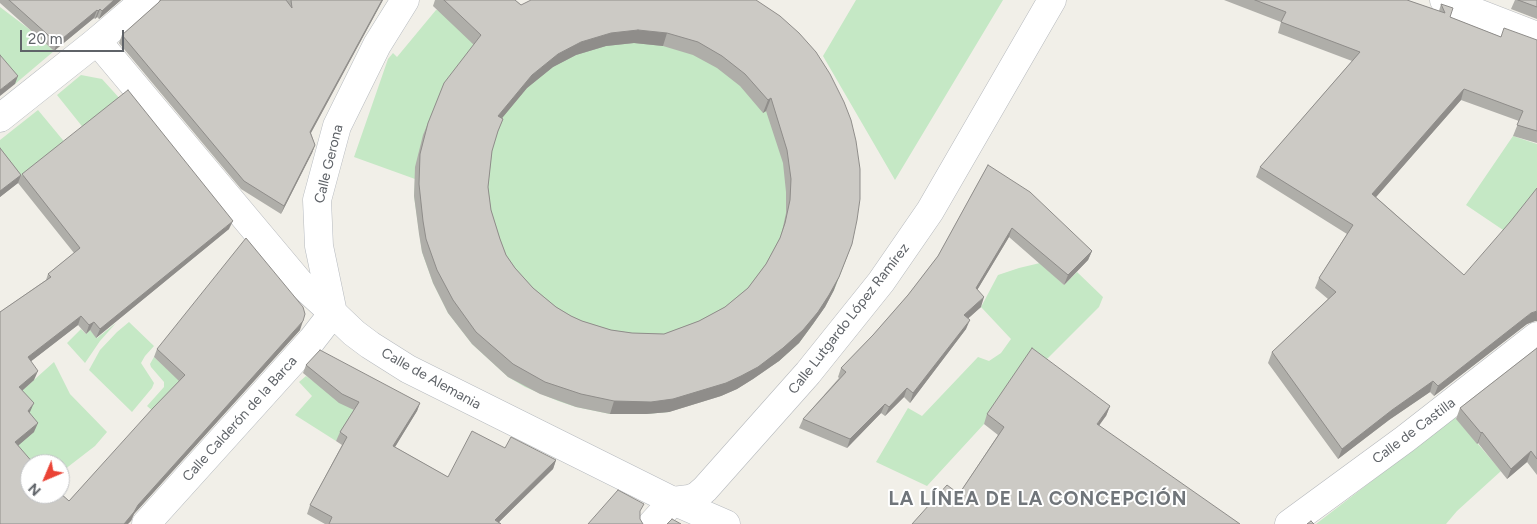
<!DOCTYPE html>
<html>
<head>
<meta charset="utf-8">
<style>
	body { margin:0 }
	#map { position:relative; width:1537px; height:524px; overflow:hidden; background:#f1efe8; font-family:Figtree,sans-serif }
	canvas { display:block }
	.north { position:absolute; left:20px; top:454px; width:50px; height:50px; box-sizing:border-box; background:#fff; border:1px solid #bfc1c3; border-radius:50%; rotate:225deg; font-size:14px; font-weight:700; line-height:20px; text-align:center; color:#5f6368 }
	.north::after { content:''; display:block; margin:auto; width:18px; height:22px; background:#ea4335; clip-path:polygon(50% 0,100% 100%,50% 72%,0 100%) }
	.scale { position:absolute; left:20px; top:30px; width:104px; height:22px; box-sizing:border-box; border:2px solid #5f6368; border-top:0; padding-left:6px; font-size:15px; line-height:18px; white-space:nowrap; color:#5f6368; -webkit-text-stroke:4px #fff; paint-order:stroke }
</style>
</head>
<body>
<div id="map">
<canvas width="1537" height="524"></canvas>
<div class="north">N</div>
<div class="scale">20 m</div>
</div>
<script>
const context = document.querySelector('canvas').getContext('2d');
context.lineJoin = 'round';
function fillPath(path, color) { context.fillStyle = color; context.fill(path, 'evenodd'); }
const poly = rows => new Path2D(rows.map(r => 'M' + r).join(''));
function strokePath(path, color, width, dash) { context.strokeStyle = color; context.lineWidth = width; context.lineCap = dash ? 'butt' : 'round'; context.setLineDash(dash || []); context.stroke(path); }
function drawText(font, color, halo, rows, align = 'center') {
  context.font = font + ' Figtree,sans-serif'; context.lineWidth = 4; context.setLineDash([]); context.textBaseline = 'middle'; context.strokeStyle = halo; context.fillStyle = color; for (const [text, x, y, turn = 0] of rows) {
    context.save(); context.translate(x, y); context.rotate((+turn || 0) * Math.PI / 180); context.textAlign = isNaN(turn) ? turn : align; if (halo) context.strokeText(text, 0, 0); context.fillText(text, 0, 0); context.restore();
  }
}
fillPath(poly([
	[729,0,852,232,847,257,834,290,813,324,799,343,779,361,669,412,646,414,610,414,576,407,558,401,525,387,508,377,472,344,448,313,433,283,422,252,414,196,415,179,354,157,388,59,393,53,397,57,436,10,517,18],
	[856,0,1003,0,895,180,823,56],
	[0,7,33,32,54,51,15,84,0,67],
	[81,75,102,79,122,101,85,130,57,95],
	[38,110,67,145,18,183,0,160,0,140],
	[1513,136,1537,144,1537,195,1506,232,1466,205],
	[1040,263,1064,285,1077,272,1103,297,1099,307,1041,365,1028,358,984,424,927,486,876,462,908,408,922,416,978,357,989,361,1001,353,1011,339,981,307,998,275,1019,268],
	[129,322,154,346,145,356,141,363,154,383,152,388,132,412,89,370,100,350,117,332],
	[116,323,100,341,85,363,67,343,81,329,86,334,90,330,97,338],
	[154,357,182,383,154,412,147,406,164,387,164,382,151,367,150,364],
	[54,362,70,394,107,432,95,446,60,473,60,464,30,464,12,451,16,396],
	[306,376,355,411,336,441,295,415,312,396,299,382],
	[1455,417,1501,471,1457,511,1446,524,1316,524]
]), '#c5e8c5');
const street = poly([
	[1444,0,1537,36],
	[97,41,299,282,333,313],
	[652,524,673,501,689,499,697,496,705,489,808,373,881,282,930,211,1052,0],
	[1289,524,1405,439,1537,336]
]);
const secondary = poly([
	[0,118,97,41,145,0],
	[333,313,354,333,370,345,408,369,673,501,726,524],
	[333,313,319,246,317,200,337,126,377,45,405,0],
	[146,524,312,340,333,313]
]);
strokePath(street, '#b5b8bc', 29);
strokePath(secondary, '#b6babf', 29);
strokePath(street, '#fff', 28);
strokePath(secondary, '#fff', 28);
fillPath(poly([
	[0,0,121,0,99,19,97,17,95,19,94,18,54,51,0,3],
	[160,0,286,0,287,2,287,0,383,0,311,133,315,145,312,153,281,214,241,189,119,43,122,35,158,3],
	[435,0,515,0,521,5,756,0,834,290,825,307,813,324,799,343,779,361,753,379,737,389,721,396,669,412,646,414,610,414,576,407,540,394,508,377,472,344,448,313,433,283,422,252,419,234,414,196,415,167,423,135,428,123,474,45,433,6],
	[634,43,663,46,693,55,717,68,740,86,763,113,766,111,783,163,786,192,786,213,781,236,766,264,748,288,725,307,699,321,664,334,632,333,611,330,582,321,571,316,556,307,533,288,515,268,506,255,500,239,491,210,488,187,492,151,495,139,503,119,502,118,527,88,553,67,576,55,606,46],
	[1224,0,1407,0,1439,11,1441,4,1450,17,1501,37,1537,40,1537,143,1513,136,1519,121,1461,100,1376,197,1464,275,1535,321,1527,324,1434,396,1430,392,1389,420,1338,459,1268,363,1272,352,1328,299,1315,288,1319,278,1347,234,1256,177,1260,167,1352,61,1278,33,1281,22],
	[1515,0,1537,0,1537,19,1511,9],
	[0,148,21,175,229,229,96,338,90,330,86,334,78,325,31,361,34,380,22,391,30,412,30,413,34,432,18,445,30,464,69,501,179,381,154,357,157,349,300,330,134,514,131,521,0,524,0,312,46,280,48,274,74,253,18,183,0,197],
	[988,165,1092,251,1088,260,1064,285,1009,237,977,290,981,307,968,318,966,329,910,403,904,397,885,416,881,413,847,448,799,428,803,419,839,378,838,377,841,368,873,335,908,295,938,256],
	[1537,348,1537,475,1527,462,1507,479,1478,443,1477,444,1456,419,1460,408],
	[306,365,420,403,417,411,395,447,448,477,505,448,556,460,553,469,499,522,501,524,325,524,307,514,310,505,342,445,336,441,340,432,354,410,339,403,303,373],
	[1110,406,1106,416,959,494,998,435,984,424,987,414]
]), '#afaea9');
fillPath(poly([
	[114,0,121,0,99,19,102,11],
	[382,0,383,0,307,140,310,132],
	[100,9,97,17,95,19,98,11],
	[97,10,94,18,54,51,57,43],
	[638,30,667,33,663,46,634,43,606,46,576,55,553,67,527,88,493,129,498,116,532,75,558,54,581,42,611,33],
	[18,76,15,84,0,96,0,90],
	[1464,89,1461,100,1369,205,1372,194],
	[771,98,766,111,763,113,768,100],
	[315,145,312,153,281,214,284,206],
	[21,175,18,183,0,197,0,191],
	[233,221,229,229,96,338,100,329],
	[1012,228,1009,237,973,297,976,288],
	[852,244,834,290,825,307,813,324,799,343,779,361,753,379,737,389,721,396,669,412,646,414,610,414,614,401],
	[1092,251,1088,260,1064,285,1068,275],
	[984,297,981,307,961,325,964,315],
	[1537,311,1537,321,1535,321,1527,324,1434,396,1438,386,1531,313],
	[81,316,78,325,25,366,28,357],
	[970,320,966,329,910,403,913,393],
	[303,321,300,330,134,514,131,521,128,524,124,524,138,505],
	[94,322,90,330,86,334,89,325],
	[38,371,34,380,16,396,19,387],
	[1433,381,1430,392,1389,420,1338,459,1342,449,1392,410],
	[907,388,904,397,885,416,889,407],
	[34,403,30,412,25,420,28,411],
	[420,403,417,411,390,455,393,446],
	[885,404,881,413,847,448,850,439],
	[1110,406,1106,416,1093,434,1097,424],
	[38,423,34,432,12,451,15,442],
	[1482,432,1478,443,1477,444,1481,433],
	[1531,451,1527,462,1507,479,1511,469],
	[556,460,553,469,497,524,495,520]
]), '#8f8d8a');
const building = poly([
	[9,0,114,0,102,11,100,9,98,11,97,10,57,43,9,0],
	[161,0,286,0,292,8,291,0,382,0,310,132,315,145,284,206,244,181,122,35,158,3,161,0],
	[444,0,515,0,521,5,531,0,756,0,780,16,799,33,816,52,830,74,844,102,851,120,856,141,860,169,860,199,857,220,852,244,839,277,829,295,818,312,803,330,783,348,758,367,741,376,726,383,673,399,651,402,614,401,581,394,545,382,513,364,476,332,453,300,437,270,426,239,423,221,419,184,420,154,428,123,444,83,481,35,444,0],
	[638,30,667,33,698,42,722,56,745,74,768,100,771,98,787,150,791,179,790,200,785,223,780,238,766,264,748,288,725,307,699,321,664,334,632,333,611,330,582,321,571,316,556,307,533,288,515,268,506,255,500,239,491,210,488,187,492,151,498,131,503,119,498,116,532,75,558,54,581,42,611,33,638,30],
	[1255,0,1407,0,1445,13,1441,4,1453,8,1450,17,1501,37,1504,28,1537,40,1537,131,1517,125,1523,111,1464,89,1372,194,1464,275,1510,222,1537,188,1537,311,1531,313,1438,386,1433,381,1392,410,1342,449,1272,352,1336,292,1319,278,1353,225,1260,167,1360,52,1281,22,1286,12,1255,0],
	[1518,0,1537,0,1537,7,1518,0],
	[0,55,18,76,0,90,0,55],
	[128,90,233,221,100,329,94,322,89,325,81,316,28,357,38,371,19,387,34,403,28,411,38,423,15,442,34,464,30,464,30,494,60,494,60,493,69,501,153,408,185,375,157,349,246,238,303,307,305,314,303,321,138,505,134,512,124,524,0,524,0,312,51,277,48,274,80,248,22,174,128,90],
	[0,148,21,175,0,191,0,148],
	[988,165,1030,192,1092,251,1068,275,1012,228,976,288,984,297,964,315,970,320,913,393,907,388,889,407,885,404,850,439,803,419,846,372,841,368,873,335,908,295,938,256,988,165],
	[1032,348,1110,406,1097,424,1240,524,912,524,947,485,959,494,1004,427,987,414,1032,348],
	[1537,348,1537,459,1531,451,1511,469,1482,432,1481,433,1460,408,1537,348],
	[320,350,420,403,393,446,448,477,472,431,505,448,511,437,556,460,495,520,501,524,329,524,332,517,310,505,347,437,340,432,359,402,342,394,306,365,320,350],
	[618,490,644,504,640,511,640,519,643,524,588,524,618,490],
	[672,519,681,524,667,524,672,519],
	[1311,521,1314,524,1307,524,1311,521]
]);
fillPath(building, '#cccac5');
strokePath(building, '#8f8d8a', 1);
drawText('14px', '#5f6368', '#fff', [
	["Calle Gerona",329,164,-76],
	["Calle Lutgardo López Ramírez",849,319,-52],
	["Calle de Alemania",431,379,29],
	["Calle Calderón de la Barca",240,419,-48],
	["Calle de Castilla",1414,431,-37]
]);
context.letterSpacing = '1px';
drawText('bold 19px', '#70757a', '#fff', [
	["LA LÍNEA DE LA CONCEPCIÓN",1038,499]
]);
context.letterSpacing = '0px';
</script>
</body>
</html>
